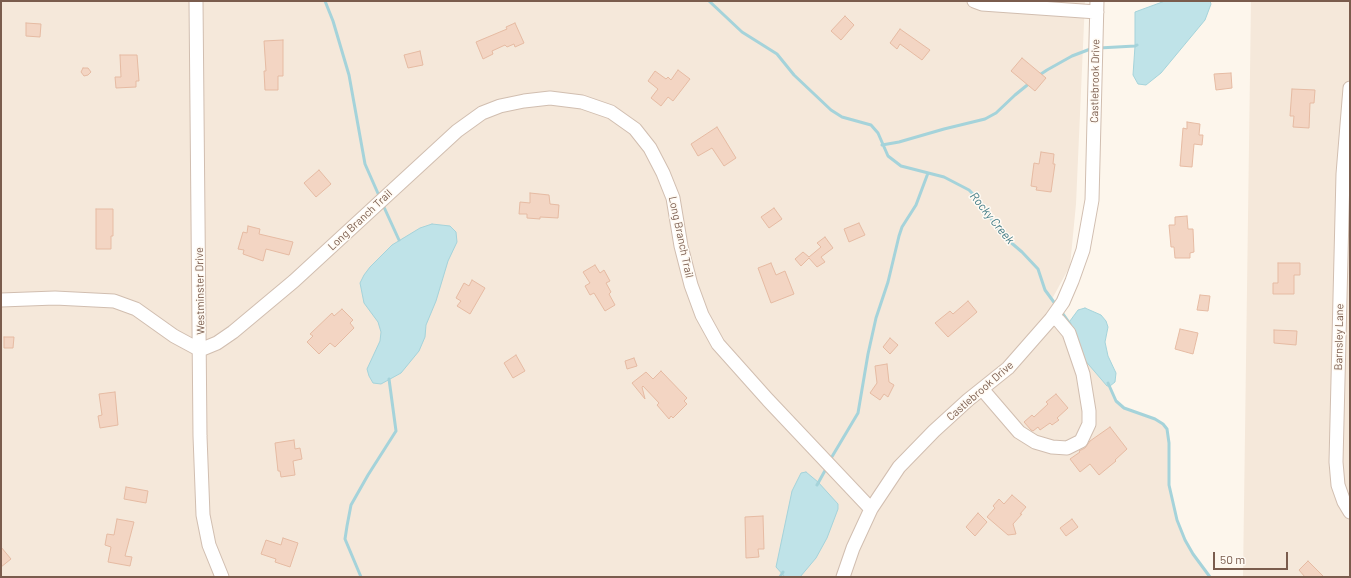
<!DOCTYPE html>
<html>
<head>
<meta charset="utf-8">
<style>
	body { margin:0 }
	#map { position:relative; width:1351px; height:578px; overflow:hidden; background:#fdf6ec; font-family:Barlow,sans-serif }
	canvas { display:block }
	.frame { position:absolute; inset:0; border:2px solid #7a5c4d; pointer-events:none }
	.scale { position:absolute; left:1213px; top:552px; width:75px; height:18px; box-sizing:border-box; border:2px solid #7a5c4d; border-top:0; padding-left:5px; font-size:12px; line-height:14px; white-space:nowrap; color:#7a5c4d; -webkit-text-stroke:3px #fffaf3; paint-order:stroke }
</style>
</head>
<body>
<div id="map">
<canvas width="1351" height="578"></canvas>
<div class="frame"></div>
<div class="scale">50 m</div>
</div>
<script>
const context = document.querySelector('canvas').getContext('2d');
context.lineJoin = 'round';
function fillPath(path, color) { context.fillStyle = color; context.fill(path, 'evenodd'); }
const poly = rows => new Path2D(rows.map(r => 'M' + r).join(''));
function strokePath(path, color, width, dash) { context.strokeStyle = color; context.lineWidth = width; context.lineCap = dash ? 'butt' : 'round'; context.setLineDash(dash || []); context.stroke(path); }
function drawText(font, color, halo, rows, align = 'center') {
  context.font = font + ' Barlow,sans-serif'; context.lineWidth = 3; context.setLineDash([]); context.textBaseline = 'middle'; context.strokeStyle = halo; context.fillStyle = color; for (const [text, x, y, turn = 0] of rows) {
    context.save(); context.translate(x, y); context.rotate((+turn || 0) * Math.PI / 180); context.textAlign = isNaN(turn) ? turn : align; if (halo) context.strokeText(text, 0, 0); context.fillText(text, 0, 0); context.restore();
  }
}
fillPath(poly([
	[1,1,1085,1,1076,204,1070,266,1052,299,1070,321,1108,383,1116,401,1124,408,1155,419,1163,424,1167,429,1169,443,1169,485,1177,520,1185,540,1193,554,1210,577,1,577],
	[1251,1,1350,1,1350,577,1243,577]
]), '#f5e8da');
const water = poly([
	[1165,1,1210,1,1211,4,1205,20,1161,73,1146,85,1138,84,1133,75,1135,46,1135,12,1165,1],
	[432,224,450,226,456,232,457,242,448,261,436,301,426,325,425,337,419,351,401,373,381,384,373,383,369,376,367,369,380,341,381,332,378,322,364,303,360,283,364,275,370,267,392,245,420,228,432,224],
	[1085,308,1101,315,1106,321,1108,327,1105,342,1108,356,1116,373,1115,382,1110,386,1107,386,1083,358,1067,325,1078,310,1085,308],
	[806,472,818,482,838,504,838,509,827,538,816,558,800,577,785,577,776,567,792,491,801,473,806,472]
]);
fillPath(water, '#bfe3e8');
strokePath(water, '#a5d3da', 1);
strokePath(poly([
	[325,1,333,21,349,75,365,164,380,198],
	[709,1,742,32,777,54,794,75,831,110,842,117,871,125,878,133,888,156,901,166,944,177,969,190,979,200,1001,234,1022,252,1038,269,1045,290,1056,305],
	[1099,48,1135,46,1137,45],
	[1038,76,1047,70,1072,56,1093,48],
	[882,145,899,142,944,129,985,119,996,113,1015,95,1031,82],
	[383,205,399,240],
	[1061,311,1070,324],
	[1108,383,1116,401,1124,408,1155,419,1163,424,1167,429,1169,443,1169,485,1177,520,1185,540,1193,554,1210,577],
	[830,460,858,413,868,354,876,318,888,282,899,236,902,227,916,205,928,173],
	[817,485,827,467],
	[361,577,345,539,347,526,351,505,368,475,396,431,389,379],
	[780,577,783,572]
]), '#a5d3da', 3);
const building = poly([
	[845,16,854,25,841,40,831,31,845,16],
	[26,23,41,24,40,37,26,36,26,23],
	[515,23,524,43,515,47,514,44,507,47,505,45,492,51,493,54,483,59,476,42,507,29,506,27,515,23],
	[900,29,930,50,922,60,900,44,897,49,890,43,900,29],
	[283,40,283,76,278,76,278,90,265,90,264,71,266,71,264,41,283,40],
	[420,51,423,65,408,68,404,55,420,51],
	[120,55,137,55,139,81,136,81,136,87,116,88,115,77,121,77,120,55],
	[1022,58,1046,78,1035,91,1011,71,1022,58],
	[83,68,88,68,91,72,88,75,84,76,81,72,83,68],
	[678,70,690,79,673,101,668,97,661,106,651,98,658,89,648,81,655,71,666,79,668,77,671,80,678,70],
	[1231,73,1232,88,1216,90,1214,74,1231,73],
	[1292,89,1315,90,1314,103,1310,103,1309,128,1293,127,1294,116,1290,116,1292,89],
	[1187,122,1200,124,1199,135,1203,135,1202,145,1194,144,1192,167,1180,166,1183,128,1187,129,1187,122],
	[717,127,736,158,724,166,712,148,698,156,691,144,717,127],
	[1041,152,1054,154,1053,164,1055,164,1051,192,1036,190,1037,187,1031,186,1034,163,1039,164,1041,152],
	[319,170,331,184,316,197,304,183,319,170],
	[530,193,549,195,550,204,559,205,558,218,540,217,540,219,527,218,527,214,519,214,520,202,530,203,530,193],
	[774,208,782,219,769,228,761,217,774,208],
	[96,209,113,209,113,236,111,236,111,249,96,249,96,209],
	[1187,216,1188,229,1193,229,1194,252,1190,253,1190,258,1175,258,1174,247,1171,247,1169,225,1175,225,1175,217,1187,216],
	[859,223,865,235,849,242,844,229,859,223],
	[248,226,260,229,259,234,293,242,289,255,266,249,263,261,243,254,244,250,238,249,243,232,247,233,248,226],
	[825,237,833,248,821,257,825,262,817,267,809,258,801,266,795,259,803,252,809,257,821,247,817,243,825,237],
	[771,263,776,275,785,271,794,294,771,303,758,268,771,263],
	[1278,263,1300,263,1300,275,1294,275,1294,294,1273,294,1273,283,1278,283,1278,263],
	[595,265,600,273,604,270,610,281,606,283,611,292,609,294,615,305,605,311,594,293,590,295,585,286,590,283,583,272,595,265],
	[472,280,485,288,470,314,457,306,461,301,456,298,464,283,469,286,472,280],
	[1200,295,1210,296,1208,311,1197,310,1200,295],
	[968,301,977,312,948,337,935,323,950,311,953,314,968,301],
	[342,309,353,320,350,323,354,328,335,347,330,343,319,354,307,342,313,336,310,334,332,313,334,316,342,309],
	[1180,329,1198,333,1193,354,1175,349,1180,329],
	[1274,330,1297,331,1296,345,1274,343,1274,330],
	[4,337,14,337,13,348,4,348,4,337],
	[890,338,898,345,890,354,883,347,890,338],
	[516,355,525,371,513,378,504,363,516,355],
	[634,358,637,366,627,369,625,361,634,358],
	[887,364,889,382,894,385,888,397,884,394,880,400,870,393,877,383,875,366,887,364],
	[661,371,687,398,684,401,687,404,673,418,671,416,669,419,657,405,659,403,643,386,642,387,645,399,632,383,646,372,653,379,661,371],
	[115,392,118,425,100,428,98,416,102,415,99,394,115,392],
	[1056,394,1068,408,1057,418,1059,420,1052,425,1050,423,1040,430,1038,427,1033,431,1031,430,1024,422,1032,415,1034,417,1048,404,1046,402,1056,394],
	[1110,427,1127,449,1115,460,1116,461,1099,475,1090,464,1080,472,1070,459,1080,452,1079,451,1085,448,1090,441,1110,427],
	[294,440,295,449,300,448,302,459,293,461,295,475,281,477,280,471,278,471,275,443,294,440],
	[126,487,148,491,146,503,124,499,126,487],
	[1012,495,1026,507,1020,514,1022,514,1013,524,1016,534,1008,535,987,517,995,508,993,506,999,499,1004,504,1012,495],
	[978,513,987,522,975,536,966,527,978,513],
	[763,516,764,549,758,549,759,557,746,558,745,517,763,516],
	[117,519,134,522,125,556,132,557,130,566,108,562,111,547,105,545,107,534,114,535,117,519],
	[1072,519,1078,527,1066,536,1060,528,1072,519],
	[283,538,298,543,290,567,275,562,276,559,261,554,266,540,281,545,283,538],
	[1,547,11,559,1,567,1,547],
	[1308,561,1324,577,1305,577,1299,570,1308,561]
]);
fillPath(building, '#f3d5c3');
strokePath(building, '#e6bba3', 1);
const minor = poly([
	[196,1,200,436,203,515,209,545,222,577],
	[974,1,982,4,1097,12],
	[1350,88,1343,174,1336,462,1338,485,1344,502,1350,512],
	[1,300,55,298,114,301,136,309,174,336,200,350,217,343,233,332,294,281,457,131,482,113,500,106,524,101,550,98,582,102,611,112,635,129,650,148,663,173,673,198,681,246,691,285,702,315,718,344,768,400,871,509],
	[982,389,1019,432,1035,442,1052,447,1067,448,1081,441,1089,424,1089,411,1083,374,1069,333,1059,321,1053,317],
	[843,577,853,548,871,509,899,467,934,431,968,400,1008,368,1051,319,1063,302,1072,281,1083,250,1092,200,1097,1]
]);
strokePath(minor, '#d1beb0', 15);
strokePath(minor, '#fff', 13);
drawText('11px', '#7a5c4d', '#fffaf3', [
	["Castlebrook Drive",1095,81,-89],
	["Long Branch Trail",360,220,-43],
	["Long Branch Trail",681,237,78],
	["Westminster Drive",200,291,-91],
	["Barnsley Lane",1339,337,-89],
	["Castlebrook Drive",980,391,-41]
]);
drawText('italic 12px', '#437c86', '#fffaf3', [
	["Rocky Creek",992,218,51]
]);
</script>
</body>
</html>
